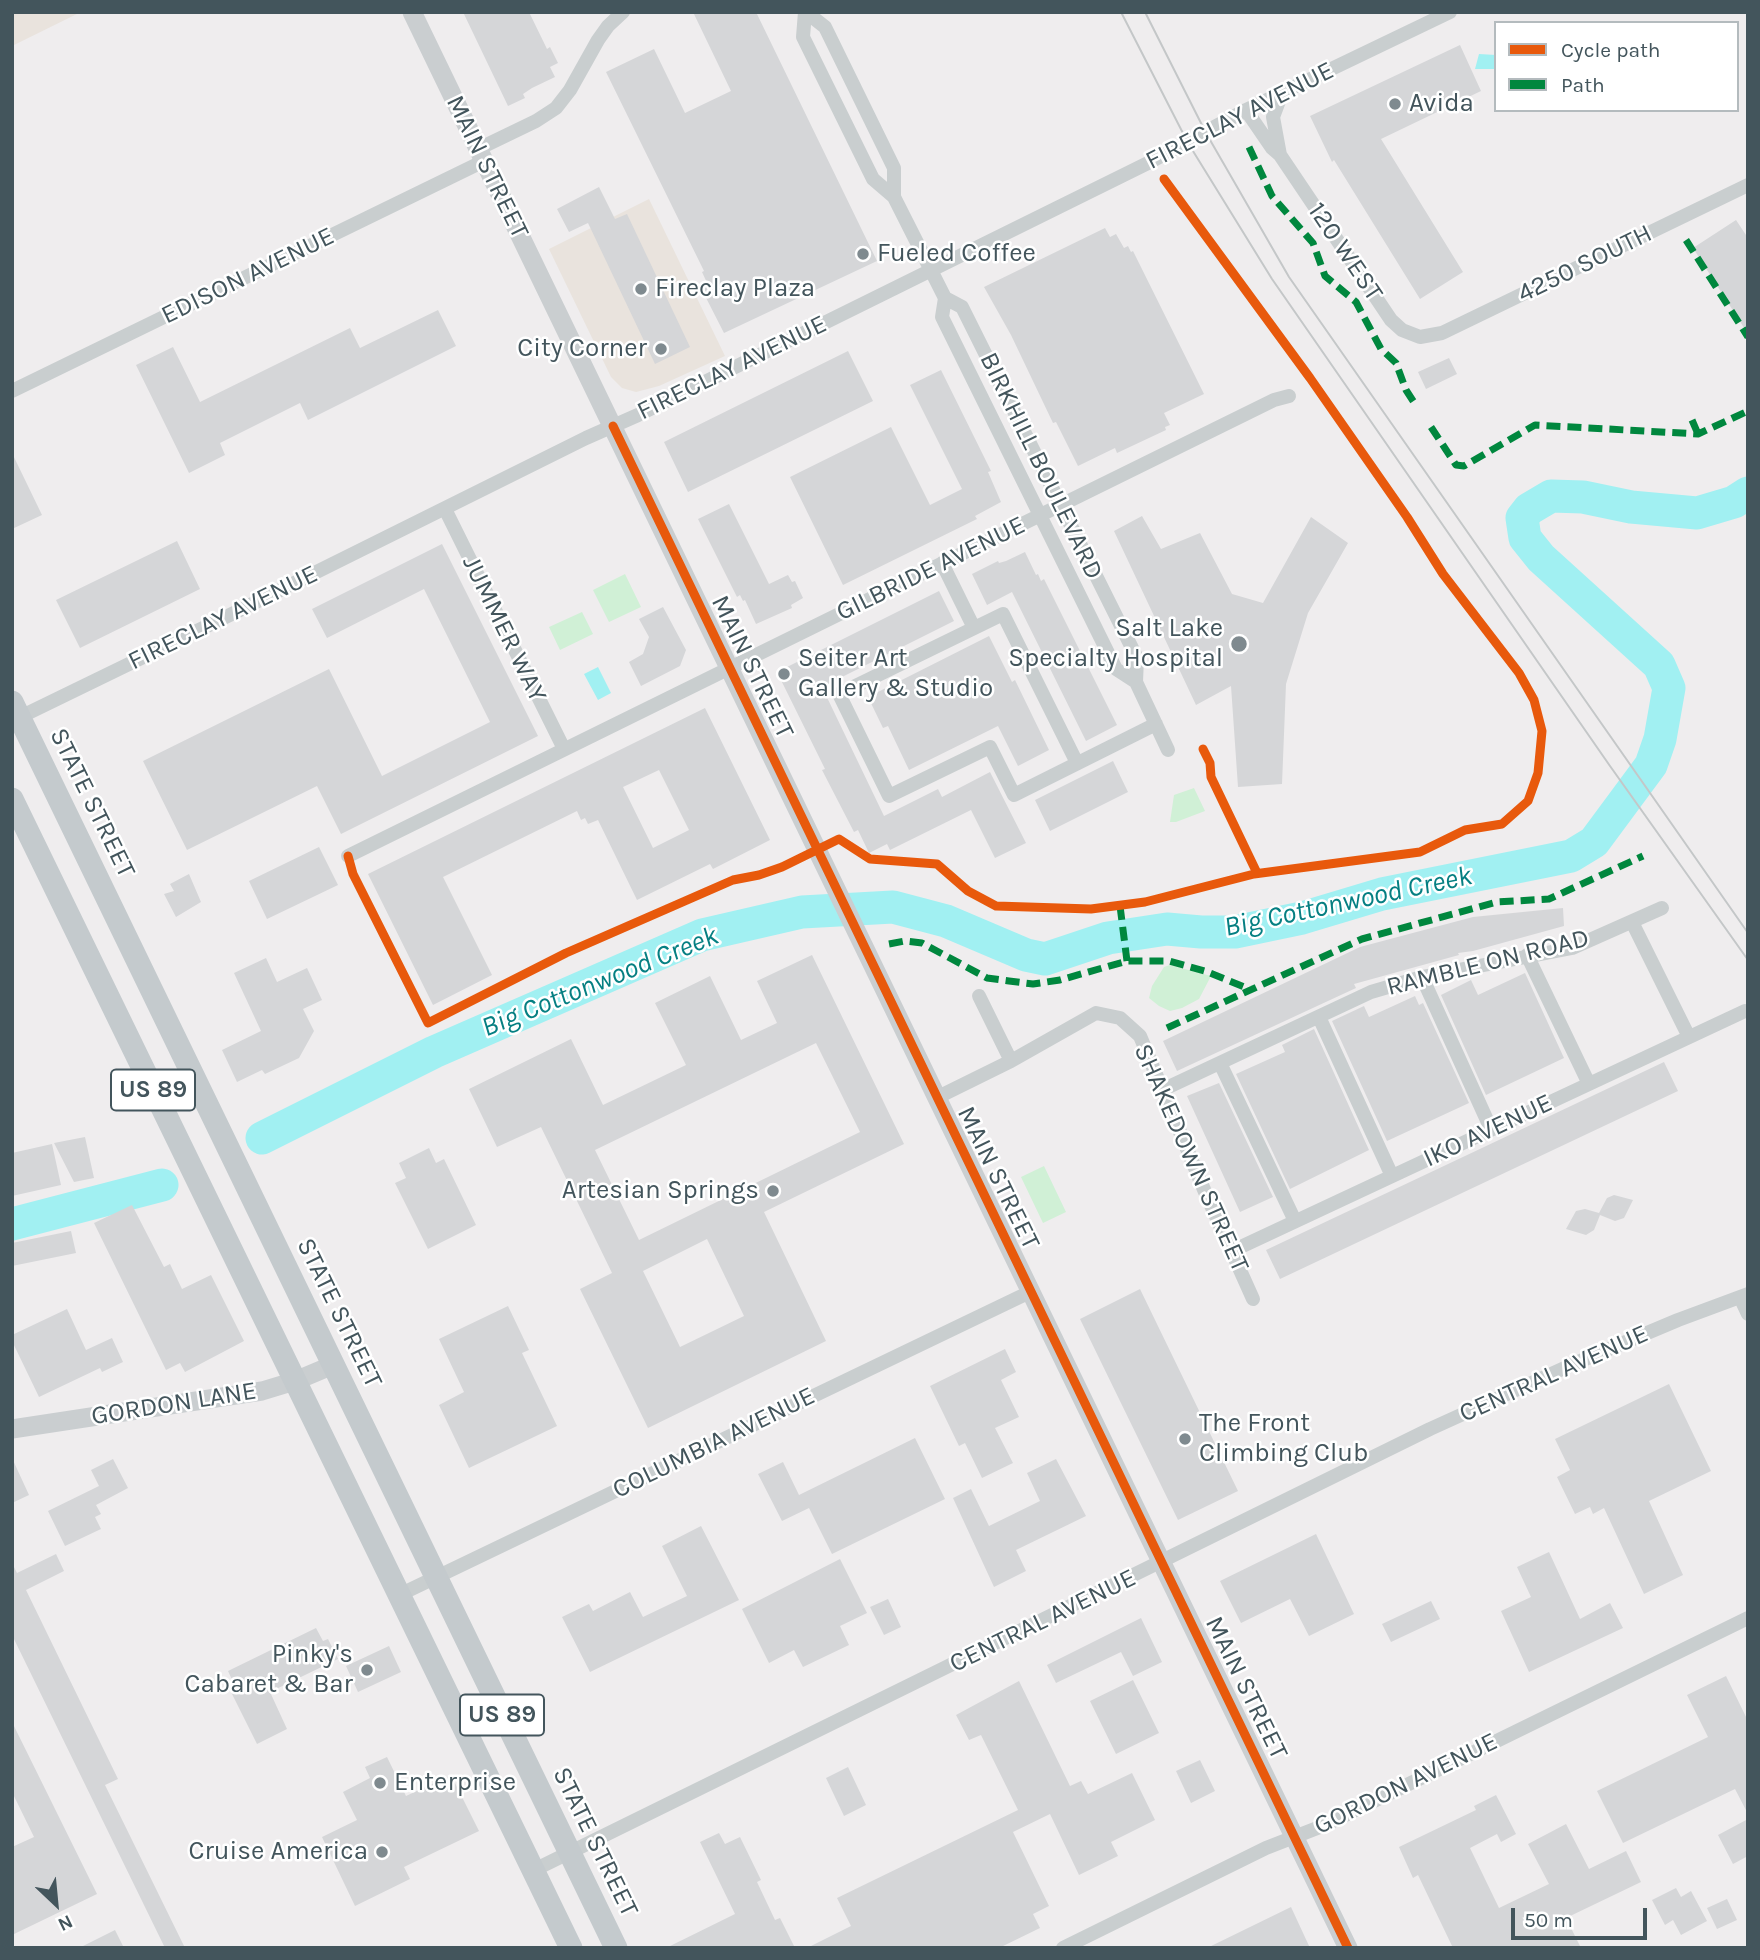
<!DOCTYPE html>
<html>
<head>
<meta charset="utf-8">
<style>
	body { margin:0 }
	#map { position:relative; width:1760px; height:1960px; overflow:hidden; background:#efedee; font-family:Karla,sans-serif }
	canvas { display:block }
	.frame { position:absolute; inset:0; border:14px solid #43555c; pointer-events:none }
	.legend { position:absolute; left:1494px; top:21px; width:245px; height:91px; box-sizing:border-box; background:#fff; border:2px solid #b4bbbe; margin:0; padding:9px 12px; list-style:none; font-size:21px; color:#43555c }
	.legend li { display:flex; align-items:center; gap:14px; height:35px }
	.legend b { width:35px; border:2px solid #b4bbbe }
	.north { position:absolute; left:21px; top:1869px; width:70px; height:70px; -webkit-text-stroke:5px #fff; paint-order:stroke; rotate:154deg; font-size:19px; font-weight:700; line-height:28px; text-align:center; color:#43555c }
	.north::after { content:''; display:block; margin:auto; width:24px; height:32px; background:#43555c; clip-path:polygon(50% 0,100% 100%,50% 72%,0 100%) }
	.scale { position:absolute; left:1511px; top:1908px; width:136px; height:32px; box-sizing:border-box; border:4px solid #43555c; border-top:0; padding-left:9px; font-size:21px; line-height:24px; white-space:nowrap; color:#43555c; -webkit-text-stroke:5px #fff; paint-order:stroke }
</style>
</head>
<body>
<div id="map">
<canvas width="1760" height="1960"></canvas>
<div class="frame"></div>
<ul class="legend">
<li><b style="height:9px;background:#e8590c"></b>Cycle path</li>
<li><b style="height:9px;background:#00873e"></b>Path</li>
</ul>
<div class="north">N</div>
<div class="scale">50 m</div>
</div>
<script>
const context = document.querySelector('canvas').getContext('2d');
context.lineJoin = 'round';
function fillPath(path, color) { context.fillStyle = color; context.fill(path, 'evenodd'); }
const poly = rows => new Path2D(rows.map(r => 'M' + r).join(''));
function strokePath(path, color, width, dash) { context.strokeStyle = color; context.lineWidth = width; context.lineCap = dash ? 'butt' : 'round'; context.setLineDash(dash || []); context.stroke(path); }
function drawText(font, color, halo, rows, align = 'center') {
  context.font = font + ' Karla,sans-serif'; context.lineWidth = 5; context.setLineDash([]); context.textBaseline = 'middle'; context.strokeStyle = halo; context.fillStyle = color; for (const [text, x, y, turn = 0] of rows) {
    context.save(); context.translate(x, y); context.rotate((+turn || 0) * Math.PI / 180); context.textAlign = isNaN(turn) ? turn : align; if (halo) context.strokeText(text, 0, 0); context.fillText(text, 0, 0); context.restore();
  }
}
fillPath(poly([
	[12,12,81,12,12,46],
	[649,199,725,356,659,386,636,392,622,388,611,377,549,249]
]), '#e9e3dd');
fillPath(poly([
	[625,574,641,607,609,622,593,590],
	[582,612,593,634,560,650,549,627],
	[1194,788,1205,811,1176,822,1170,822,1174,795],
	[1170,965,1211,976,1199,999,1182,1008,1170,1011,1159,1006,1149,998,1152,986,1164,967],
	[1044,1166,1066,1212,1043,1223,1021,1177]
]), '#d0f0d6');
fillPath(poly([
	[1479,54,1496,55,1496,69,1475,69],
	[598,667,611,693,598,700,584,674]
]), '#a1f0f2');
strokePath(poly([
	[262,1138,434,1052,702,935,802,912,893,907,946,921,1026,955,1045,959,1108,938,1167,929,1201,932,1235,932,1302,918,1382,894,1571,856,1594,842,1651,765,1660,739,1669,688,1659,665,1541,558,1525,538,1522,518,1529,509,1551,496,1583,497,1631,507,1697,513,1734,502,1748,493],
	[12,1224,162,1185]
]), '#a1f0f2', 33);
fillPath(poly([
	[463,12,529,12,547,49,550,47,558,63,550,67,555,77,532,88,523,94,525,98,508,106],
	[693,12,756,12,877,261,724,333,701,288,708,285,702,272,704,271,606,72,654,49,685,113,731,91],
	[1460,45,1481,91,1381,139,1463,272,1420,299,1334,160,1332,162,1310,116],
	[599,187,615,219,627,214,690,347,655,364,588,223,569,232,557,209],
	[1736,220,1748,238,1748,334,1693,248],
	[1105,228,1110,237,1116,234,1124,248,1128,246,1131,252,1133,251,1204,394,1164,413,1170,425,1165,427,1166,430,1117,453,1115,448,1078,466,1056,422,1053,423,1011,335,984,287],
	[438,310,456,346,308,420,300,403,220,443,225,455,189,473,136,365,173,347,200,402,350,328,360,348],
	[848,351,873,401,688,492,664,442],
	[1449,358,1457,374,1426,389,1418,372],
	[941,370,991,471,988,472,1001,502,975,516,977,519,843,585,790,477,891,427,930,505,962,489,910,385],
	[12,453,42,515,12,529],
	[729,504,769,584,788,575,792,582,795,581,803,598,791,605,792,608,756,624,745,600,743,601,740,595,737,597,698,519],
	[1142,516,1161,549,1200,533,1232,594,1263,603,1311,517,1348,543,1308,613,1286,684,1282,784,1238,787,1231,686,1196,705,1114,531],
	[177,541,200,589,80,648,56,600],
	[442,544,538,736,341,834,317,786,187,850,143,761,329,669,382,776,490,722,424,589,327,638,312,609],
	[1025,552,1036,575,1038,574,1041,581,1044,579,1117,725,1086,741,1012,592,987,605,972,574,998,561,999,563,1006,561],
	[939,591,954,621,822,687,884,816,938,789,942,797,990,772,1026,843,995,858,971,810,890,850,887,844,869,853,858,830,854,832,822,770,825,769,777,672],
	[663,607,686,650,680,666,641,686,629,662,643,654,649,637,639,619],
	[989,636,1012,682,1015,680,1049,750,1018,766,998,726,909,770,888,726,883,728,868,697],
	[705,708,770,840,713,869,710,864,637,900,598,820,588,824,585,818,581,820,577,811,443,877,492,975,433,1005,368,874],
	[659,770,689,830,653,848,623,787],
	[1113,761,1128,792,1050,831,1035,800],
	[319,847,338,885,267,919,249,881],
	[189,874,201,902,176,917,164,894,174,891,170,884],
	[1563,908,1564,926,1473,951,1458,953,1459,955,1354,984,1356,988,1177,1071,1163,1041,1360,947,1473,917],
	[812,955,904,1144,764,1212,826,1341,648,1428,580,1289,612,1273,541,1127,497,1147,469,1089,571,1039,603,1105,686,1065,655,1003,710,976,741,1040,777,1023,757,981],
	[816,1043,860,1132,639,1240,595,1150],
	[707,1239,744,1316,680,1347,643,1271],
	[266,958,277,982,307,968,322,1000,303,1009,314,1031,299,1058,265,1074,262,1070,237,1082,222,1050,261,1031,234,973],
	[1525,973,1564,1058,1486,1095,1441,995,1471,980,1478,995],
	[1415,996,1419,1005,1423,1003,1469,1103,1387,1141,1332,1021,1364,1006,1369,1017],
	[1314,1029,1369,1150,1290,1189,1236,1074,1285,1052,1282,1045],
	[1664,1062,1678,1091,1280,1279,1266,1250],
	[1219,1083,1273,1197,1240,1212,1187,1096],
	[85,1137,94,1178,74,1182,54,1143],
	[52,1144,61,1185,12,1196,12,1153],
	[429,1148,436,1163,444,1159,476,1225,428,1249,395,1183,406,1178,399,1163],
	[1614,1195,1633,1200,1624,1218,1615,1221,1600,1215,1594,1230,1586,1235,1566,1229,1576,1211,1585,1209,1599,1213,1607,1198],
	[132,1205,164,1267,170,1264,182,1289,211,1275,244,1341,185,1372,180,1363,166,1370,94,1223],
	[71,1231,76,1253,12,1266,12,1243],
	[1140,1289,1238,1491,1178,1520,1080,1319],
	[508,1306,529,1350,522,1353,557,1426,469,1468,439,1405,464,1392,439,1339],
	[67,1309,86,1350,112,1338,123,1362,102,1372,100,1368,39,1397,12,1341,12,1335],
	[1005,1349,1016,1372,1001,1380,1019,1417,995,1428,1013,1463,982,1478,965,1443,959,1446,930,1386],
	[1669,1384,1711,1471,1649,1501,1683,1575,1644,1594,1604,1508,1593,1514,1590,1507,1575,1514,1557,1477,1570,1470,1555,1439],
	[915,1438,945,1499,832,1554,809,1508,782,1521,758,1474,783,1462,799,1495],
	[12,1458,29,1495,12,1503],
	[113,1459,128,1488,96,1505,101,1514,95,1517,101,1529,65,1546,48,1511,99,1486,91,1470],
	[1056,1459,1086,1516,1016,1550,1026,1571,994,1587,953,1498,971,1489,989,1526,1040,1501,1027,1473],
	[701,1526,739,1600,590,1672,562,1617,589,1604,593,1611,630,1592,643,1617,687,1596,662,1546],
	[1316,1534,1354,1614,1309,1636,1290,1599,1241,1623,1220,1581],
	[1549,1552,1580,1619,1610,1603,1623,1628,1529,1672,1501,1611,1531,1597,1517,1567],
	[56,1554,64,1571,26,1590,118,1779,105,1785,185,1948,165,1948,12,1635,12,1563,17,1573],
	[840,1559,867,1613,840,1626,849,1645,803,1667,794,1650,769,1663,742,1609],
	[888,1599,901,1627,884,1635,870,1607],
	[1431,1601,1440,1619,1391,1642,1382,1624],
	[1141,1618,1162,1662,1133,1676,1121,1652,1056,1683,1047,1665],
	[316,1628,323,1641,328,1639,338,1659,270,1692,287,1729,257,1744,228,1686,234,1684,228,1671],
	[389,1646,401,1672,358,1692,346,1666],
	[1726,1676,1748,1721,1748,1814,1735,1789,1623,1843,1597,1791,1708,1737,1687,1695],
	[1133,1680,1159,1733,1116,1754,1090,1701],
	[1019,1681,1070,1786,1081,1781,1088,1794,1132,1773,1155,1820,1111,1842,1118,1856,1079,1875,1050,1814,1013,1832,1049,1906,1033,1914,1040,1928,999,1948,807,1948,851,1926,837,1898,1018,1810,981,1735,969,1740,956,1715],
	[12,1722,97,1894,12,1935,12,1847,34,1837,12,1792],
	[387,1757,406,1796,451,1775,479,1831,404,1867,410,1879,355,1906,322,1837,357,1820,343,1792,370,1778,365,1767],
	[1200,1760,1215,1791,1191,1803,1176,1771],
	[848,1767,866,1805,844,1816,826,1778],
	[1496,1795,1516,1834,1501,1842,1497,1834,1470,1848,1499,1908,1549,1884,1528,1844,1566,1824,1589,1869,1626,1851,1641,1882,1566,1918,1581,1948,1453,1948,1418,1875,1413,1878,1399,1847,1476,1810,1474,1806],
	[1748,1819,1748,1856,1733,1864,1718,1835],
	[719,1833,725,1844,740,1837,761,1880,757,1882,775,1920,780,1918,795,1948,666,1948,735,1914,700,1842],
	[1676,1888,1681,1897,1691,1891,1707,1921,1681,1935,1673,1920,1665,1925,1652,1900],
	[1727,1899,1737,1920,1717,1929,1707,1908],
	[1291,1907,1310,1948,1207,1948],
	[115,1930,124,1948,79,1948]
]), '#d5d6d8');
strokePath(poly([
	[805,12,803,37,873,179,894,197,945,298,962,307,1137,658,1136,682,1168,750],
	[806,12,825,27,894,168,894,197],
	[1246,110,1272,148,1280,155,1391,320,1402,330,1420,337,1442,333,1748,185],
	[478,149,536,121,556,108,570,90,598,40,608,26,623,12],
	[1280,155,1273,117,1282,93],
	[945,298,942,317,1116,669,1136,682],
	[12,391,484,161],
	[445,509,564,749],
	[942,563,974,628],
	[14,718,20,717,240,610,586,438,638,415,1148,163,1246,110,1450,12],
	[1077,763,1003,614,839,694,889,796,990,747,1014,795,1156,724],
	[348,856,1274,400,1289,396],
	[1632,922,1689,1037],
	[1527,955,1589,1084],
	[1422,977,1491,1129],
	[979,996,1011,1061],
	[1319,1017,1392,1176],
	[1220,1063,1295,1221],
	[1162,1090,1371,992,1422,977,1572,948,1662,908],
	[936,1098,1011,1061,1096,1013,1120,1018,1140,1036,1205,1192,1253,1299],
	[1232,1251,1745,1011],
	[1740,1297,1748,1314],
	[399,1595,1030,1292],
	[534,1870,1430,1429,1571,1365,1678,1320,1748,1294],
	[1063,1948,1266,1848,1325,1825,1748,1618]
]), '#c9cecf', 14);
strokePath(poly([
	[412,12,1348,1948],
	[12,1429,262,1391,295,1381,333,1365]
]), '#caced0', 19);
strokePath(poly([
	[12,702,616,1948],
	[12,799,571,1948]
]), '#c4cacd', 23);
strokePath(poly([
	[1121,12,1188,143,1272,279,1610,766,1748,960],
	[1145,12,1206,133,1289,277,1748,933]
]), '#c4c7c8', 2);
strokePath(poly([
	[1249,147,1272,196,1313,243,1325,276,1356,302,1381,349,1396,363,1406,390,1417,407],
	[1686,240,1748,337],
	[1692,420,1698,434],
	[1431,427,1456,465,1464,466,1535,425,1698,434,1748,411],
	[1120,906,1127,961],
	[889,944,905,941,922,943,987,978,1009,981,1033,984,1060,980,1127,961,1169,961,1205,971,1252,990],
	[1167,1028,1362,939,1497,902,1549,899,1643,856]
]), '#00873e', 7, [14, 7]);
strokePath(poly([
	[613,426,1348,1948],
	[1203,749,1210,763,1211,777,1257,873],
	[348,856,353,874,428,1023,566,953,733,880,759,875,782,867,839,839,870,859,937,864,968,891,996,906,1091,909,1145,902,1254,874,1420,852,1465,830,1502,824,1528,801,1538,773,1542,731,1534,700,1519,673,1443,574,1407,517,1310,378,1164,179]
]), '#e8590c', 9);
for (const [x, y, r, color] of [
	[1395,104,7,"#7f8a8f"],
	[863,254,7,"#7f8a8f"],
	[641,289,7,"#7f8a8f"],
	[661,349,7,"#7f8a8f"],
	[1239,644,9,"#7f8a8f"],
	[784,674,7,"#7f8a8f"],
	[773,1191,7,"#7f8a8f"],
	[1185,1439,7,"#7f8a8f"],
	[367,1670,7,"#7f8a8f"],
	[380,1783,7,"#7f8a8f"],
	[382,1852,7,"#7f8a8f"]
]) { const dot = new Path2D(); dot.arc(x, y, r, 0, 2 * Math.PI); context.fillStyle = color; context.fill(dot); strokePath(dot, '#fff', 2.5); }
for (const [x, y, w] of [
	[153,1090,84],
	[502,1715,84]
]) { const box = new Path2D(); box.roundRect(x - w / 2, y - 20.5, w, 41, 5); context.fillStyle = '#fff'; context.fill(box); strokePath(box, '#43555c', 2); }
drawText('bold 24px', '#43555c', null, [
	["US 89",153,1090],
	["US 89",502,1715]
]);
drawText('26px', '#43555c', '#fff', [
	["Avida",1409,104],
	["Fueled Coffee",877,254],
	["Fireclay Plaza",655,289],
	["City Corner",647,349,"right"],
	["Salt Lake",1223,629,"right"],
	["Specialty Hospital",1223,659,"right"],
	["Seiter Art",798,659],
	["Gallery & Studio",798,689],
	["Artesian Springs",759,1191,"right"],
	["The Front",1199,1424],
	["Climbing Club",1199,1454],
	["Pinky's",353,1655,"right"],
	["Cabaret & Bar",353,1685,"right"],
	["Enterprise",394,1783],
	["Cruise America",368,1852,"right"]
], 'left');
drawText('26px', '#43555c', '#fff', [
	["FIRECLAY AVENUE",1240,116,-27],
	["MAIN STREET",487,167,64],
	["120 WEST",1345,252,56],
	["4250 SOUTH",1585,264,-26],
	["EDISON AVENUE",248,276,-26],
	["FIRECLAY AVENUE",732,368,-26],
	["BIRKHILL BOULEVARD",1041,466,64],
	["GILBRIDE AVENUE",931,569,-26],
	["FIRECLAY AVENUE",223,618,-26],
	["JUMMER WAY",504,629,64],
	["MAIN STREET",752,667,64],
	["STATE STREET",92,803,64],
	["RAMBLE ON ROAD",1488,963,-14],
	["IKO AVENUE",1488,1131,-25],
	["SHAKEDOWN STREET",1191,1158,66],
	["MAIN STREET",998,1178,64],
	["STATE STREET",339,1313,64],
	["CENTRAL AVENUE",1554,1374,-24],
	["GORDON LANE",174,1404,-9],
	["COLUMBIA AVENUE",714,1443,-26],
	["CENTRAL AVENUE",1043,1621,-26],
	["MAIN STREET",1246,1688,64],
	["GORDON AVENUE",1406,1784,-26],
	["STATE STREET",595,1842,64]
]);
drawText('italic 28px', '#057f82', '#fff', [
	["Big Cottonwood Creek",1348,902,-12],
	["Big Cottonwood Creek",600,982,-22]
]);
</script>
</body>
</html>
